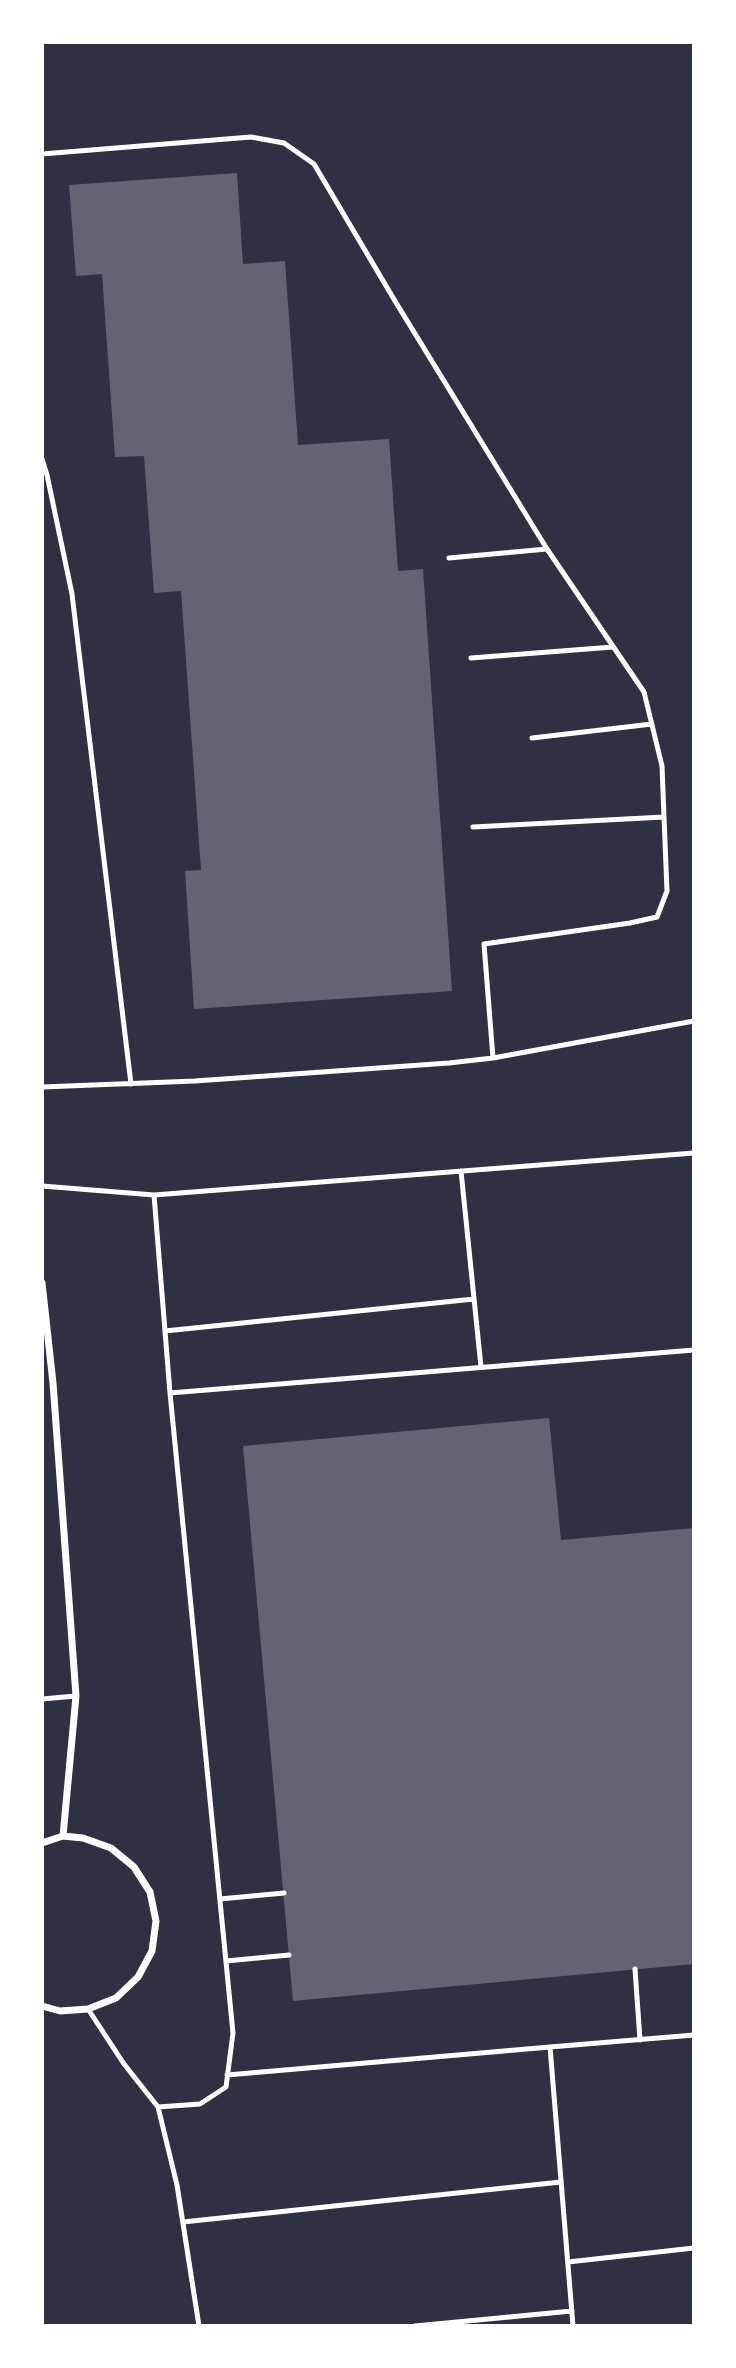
<!DOCTYPE html>
<html>
<head>
<meta charset="utf-8">
<style>
	body { margin:0 }
	#map { position:relative; width:736px; height:2368px; overflow:hidden; background:#2d3142; font-family:Roboto,sans-serif }
	canvas { display:block }
	.frame { position:absolute; inset:0; border:44px solid #fff; pointer-events:none }
</style>
</head>
<body>
<div id="map">
<canvas width="736" height="2368"></canvas>
<div class="frame"></div>
</div>
<script>
const context = document.querySelector('canvas').getContext('2d');
context.lineJoin = 'round';
function fillPath(path, color) { context.fillStyle = color; context.fill(path, 'evenodd'); }
const poly = rows => new Path2D(rows.map(r => 'M' + r).join(''));
function strokePath(path, color, width, dash) { context.strokeStyle = color; context.lineWidth = width; context.lineCap = dash ? 'butt' : 'round'; context.setLineDash(dash || []); context.stroke(path); }
fillPath(poly([
	[237,173,243,264,285,261,298,445,389,439,398,571,423,569,452,991,194,1009,185,871,201,870,181,591,154,593,144,456,115,457,102,274,76,276,69,185],
	[549,1418,561,1540,694,1528,694,1964,293,2001,243,1446]
]), '#626471');
strokePath(poly([
	[42,154,251,137,284,143,314,164,395,301,547,549],
	[42,459,47,475,72,594,131,1084],
	[449,558,547,549,644,692,662,766,664,817],
	[471,658,613,647],
	[532,738,652,724],
	[473,827,664,817,667,891,657,917,630,923,484,944,493,1058],
	[42,1087,195,1081,449,1063,493,1058,694,1021],
	[461,1171,481,1367],
	[42,1186,154,1195,694,1153],
	[154,1195,170,1393,694,1350],
	[165,1331,474,1299],
	[42,1699,76,1696],
	[220,1899,284,1893],
	[226,1961,289,1955],
	[635,1969,640,2040],
	[88,2009,124,2064,158,2107,200,2104,226,2087,233,2033,170,1393],
	[550,2047,694,2035],
	[227,2075,550,2047,573,2326],
	[158,2107,177,2185,199,2326],
	[183,2222,561,2182],
	[568,2262,694,2248],
	[415,2326,572,2311]
]), '#fff', 5);
strokePath(poly([
	[42,1283,53,1383,76,1696,63,1836],
	[42,1843,63,1836,83,1838,111,1848,134,1867,150,1892,156,1921,152,1951,138,1977,116,1998,88,2009,60,2011,42,2006]
]), '#fff', 7);
</script>
</body>
</html>
